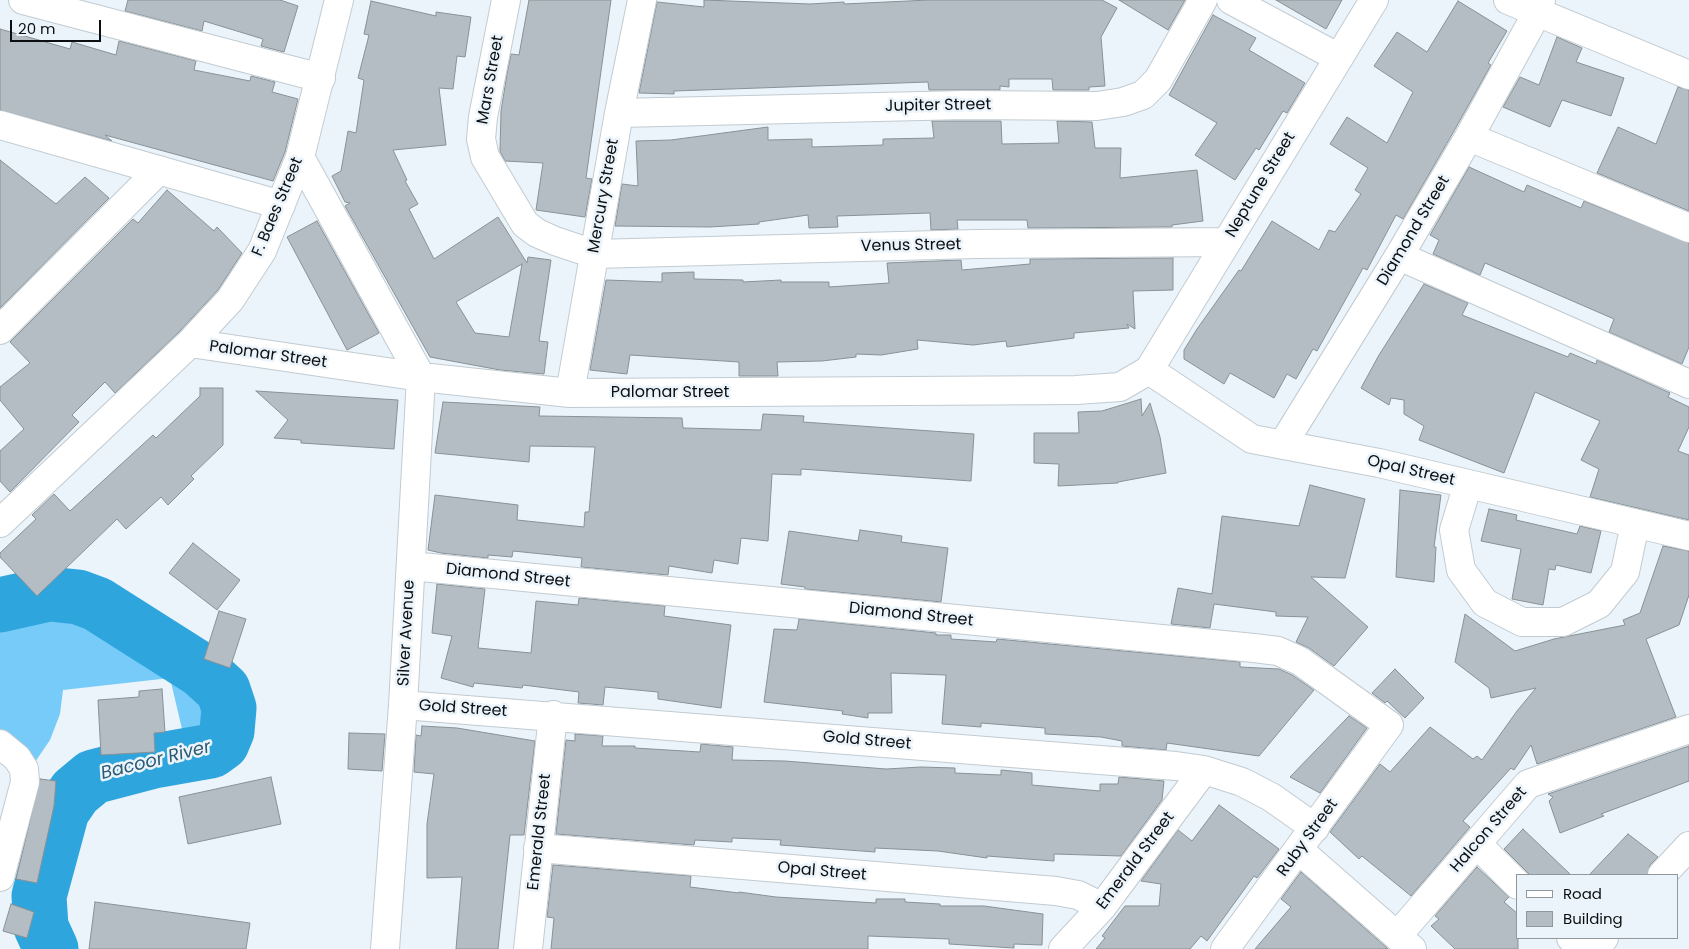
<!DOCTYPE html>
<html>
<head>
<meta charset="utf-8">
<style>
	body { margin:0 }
	#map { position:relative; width:1689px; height:949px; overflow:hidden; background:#eaf4fa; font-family:Poppins,sans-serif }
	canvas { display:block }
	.legend { position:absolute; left:1516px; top:874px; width:162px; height:65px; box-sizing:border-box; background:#eaf4fa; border:1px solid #91989d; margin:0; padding:6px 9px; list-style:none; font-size:15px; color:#0c0f11 }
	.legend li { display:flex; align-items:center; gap:10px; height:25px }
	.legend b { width:25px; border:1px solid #91989d }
	.scale { position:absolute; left:10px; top:20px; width:91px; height:22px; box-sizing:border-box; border:2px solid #0c0f11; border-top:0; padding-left:6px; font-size:15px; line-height:18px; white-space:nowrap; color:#0c0f11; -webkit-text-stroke:4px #eaf4fa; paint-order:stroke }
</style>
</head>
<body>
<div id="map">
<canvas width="1689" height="949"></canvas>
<ul class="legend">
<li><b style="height:6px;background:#fff"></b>Road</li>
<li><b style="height:14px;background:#b4bdc3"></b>Building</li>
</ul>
<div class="scale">20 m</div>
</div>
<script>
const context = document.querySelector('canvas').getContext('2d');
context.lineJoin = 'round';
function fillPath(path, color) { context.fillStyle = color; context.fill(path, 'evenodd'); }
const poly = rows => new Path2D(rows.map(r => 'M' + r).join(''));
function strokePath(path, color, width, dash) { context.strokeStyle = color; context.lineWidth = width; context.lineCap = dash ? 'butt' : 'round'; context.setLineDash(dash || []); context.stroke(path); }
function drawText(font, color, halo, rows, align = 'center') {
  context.font = font + ' Poppins,sans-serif'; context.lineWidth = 5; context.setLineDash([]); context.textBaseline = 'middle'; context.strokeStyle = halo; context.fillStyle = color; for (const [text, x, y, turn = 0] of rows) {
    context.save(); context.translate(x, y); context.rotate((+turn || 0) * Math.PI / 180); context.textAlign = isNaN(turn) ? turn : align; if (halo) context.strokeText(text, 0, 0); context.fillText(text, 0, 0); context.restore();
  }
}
fillPath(poly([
	[50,604,79,611,124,636,202,686,217,701,219,718,216,733,206,743,186,746,170,678,63,690,60,714,50,740,35,762,0,732,0,616,25,608]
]), '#77cbf8');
strokePath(poly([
	[0,605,49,594,78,597,97,604,201,670,223,690,229,708,227,731,222,743,211,751,154,761,93,777,75,792,62,811,39,896,41,927,51,949]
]), '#2ea6dd', 55);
const building = poly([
	[128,0,280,0,298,6,284,52,261,46,263,39,204,21,202,31,125,11,128,0],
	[529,0,611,0,586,178,592,179,585,217,536,210,543,163,505,161,500,151,501,111,507,74,511,54,519,55,529,0],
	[704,0,810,4,844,2,844,4,929,0,1102,0,1117,8,1101,37,1105,86,1089,87,1089,90,1053,90,1052,79,1009,79,1009,87,1000,86,1000,90,929,90,928,82,674,91,674,94,639,93,657,2,704,7,704,0],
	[1119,0,1185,0,1168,30,1119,0],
	[1276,0,1342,0,1326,29,1276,0],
	[371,1,436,16,436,12,471,17,465,57,457,56,453,89,439,88,446,145,393,150,407,180,405,181,418,204,409,209,434,259,498,217,527,263,528,257,551,260,539,341,548,342,544,374,500,370,430,357,345,206,350,203,345,202,332,176,341,171,348,131,356,133,364,80,358,78,369,35,364,34,371,1],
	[522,264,509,337,475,333,456,302,522,264],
	[1458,1,1507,31,1488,63,1491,65,1450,138,1403,219,1396,215,1367,270,1363,268,1317,351,1313,349,1296,379,1287,374,1274,398,1230,373,1224,384,1184,359,1184,350,1197,329,1239,270,1241,271,1272,221,1319,250,1329,230,1335,232,1361,194,1355,190,1368,168,1330,144,1347,117,1387,143,1413,92,1374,66,1397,32,1427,52,1458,1],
	[1213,15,1256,38,1249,50,1305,83,1287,113,1283,111,1259,150,1256,148,1235,180,1195,155,1217,123,1169,95,1213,15],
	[0,29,70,49,72,42,116,55,119,41,196,61,194,70,250,81,251,76,275,82,272,92,298,99,285,152,273,181,105,135,112,141,0,110,0,29],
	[1557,37,1582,48,1576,62,1624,78,1611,116,1562,100,1550,127,1503,107,1520,77,1539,85,1557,37],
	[1678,87,1689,90,1689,211,1597,173,1618,127,1656,144,1678,87],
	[932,121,1001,121,1002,144,1059,143,1057,121,1092,122,1095,148,1121,148,1120,178,1197,170,1203,221,1172,225,1172,227,1028,228,1027,220,957,220,958,229,931,230,930,213,837,216,838,227,809,228,808,215,759,222,759,224,710,227,615,226,622,184,638,186,636,141,671,140,768,127,768,140,812,139,812,147,883,145,883,139,934,138,932,121],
	[0,160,56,204,85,177,109,198,0,308,0,160],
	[1469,167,1524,192,1527,185,1581,208,1584,201,1689,243,1689,347,1682,364,1609,332,1614,319,1485,263,1480,275,1433,254,1439,240,1430,235,1469,167],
	[167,190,214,231,217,227,242,253,218,290,179,332,115,393,105,382,72,415,79,422,10,492,0,481,0,451,24,429,0,400,0,387,30,363,10,342,133,219,138,223,167,190],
	[317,221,379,333,347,350,287,237,317,221],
	[1173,258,1173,290,1133,291,1135,329,1127,324,1129,328,1074,333,1074,338,1007,347,1006,341,973,345,917,340,918,349,881,355,856,354,856,357,822,361,777,362,778,376,739,376,739,362,630,355,627,374,590,370,606,280,662,282,662,273,694,272,694,279,743,280,743,282,781,280,781,282,829,282,829,287,889,283,887,263,961,260,962,270,1030,264,1030,259,1173,258],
	[1424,284,1468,303,1462,315,1568,357,1570,353,1596,364,1597,360,1670,393,1668,397,1689,407,1689,427,1678,451,1689,455,1689,520,1590,497,1599,469,1581,460,1600,421,1535,392,1504,473,1419,440,1424,426,1404,414,1404,400,1391,398,1389,405,1361,388,1379,355,1424,284],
	[200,388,223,388,223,445,191,476,194,479,168,505,161,497,126,529,117,519,37,596,0,557,0,553,36,519,32,515,54,494,70,511,153,435,156,438,200,396,200,388],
	[256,391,398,400,394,449,301,443,301,440,274,438,288,420,256,391],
	[1141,399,1142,416,1150,403,1160,437,1166,473,1118,482,1118,483,1058,486,1059,464,1034,463,1034,433,1079,433,1078,412,1102,411,1141,399],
	[443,402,540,407,539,416,682,418,683,428,761,430,763,414,804,416,803,422,974,434,971,481,801,469,801,475,772,474,768,541,741,538,738,564,714,560,712,573,669,566,668,575,581,567,582,558,513,551,512,557,488,555,488,558,441,553,428,550,435,495,518,505,517,520,584,527,585,512,589,512,595,447,530,446,529,462,435,453,443,402],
	[1310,485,1365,499,1345,578,1311,577,1368,627,1334,666,1309,648,1296,642,1308,617,1276,616,1276,612,1214,604,1210,628,1171,624,1178,588,1212,594,1222,516,1299,526,1310,485],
	[1400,490,1441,495,1434,547,1436,547,1434,582,1396,577,1400,490],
	[1489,509,1517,515,1516,520,1577,534,1580,526,1601,531,1591,573,1556,565,1555,570,1549,569,1543,605,1512,599,1521,549,1481,541,1489,509],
	[860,530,902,536,901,542,948,548,941,602,805,589,805,587,781,584,789,531,858,541,860,530],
	[193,543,240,580,217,610,169,573,193,543],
	[1663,546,1689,551,1689,595,1679,625,1646,639,1676,717,1537,764,1531,745,1514,770,1511,768,1463,821,1470,827,1411,896,1362,856,1359,859,1330,832,1380,764,1390,772,1430,727,1473,759,1477,756,1482,760,1517,711,1536,688,1491,698,1489,688,1455,662,1465,614,1515,651,1554,639,1625,625,1623,620,1640,613,1663,546],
	[437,584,485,589,478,648,531,653,536,601,578,605,579,598,665,606,664,616,731,625,721,708,658,699,658,692,605,687,603,705,578,703,579,692,523,685,522,688,474,683,473,687,441,678,452,636,432,633,437,584],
	[219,611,246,619,230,668,204,659,219,611],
	[799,619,936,633,936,635,951,635,951,639,996,642,997,639,1240,662,1240,667,1279,669,1292,675,1314,690,1259,756,1167,743,1166,750,1122,746,1122,741,1101,737,1045,734,1045,728,981,723,981,727,942,724,946,675,891,673,892,713,868,713,868,718,842,714,843,711,764,702,774,629,797,630,799,619],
	[1395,669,1424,698,1405,718,1387,701,1385,703,1372,693,1395,669],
	[162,689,165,732,154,733,155,752,101,755,98,700,139,697,139,691,162,689],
	[1349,716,1367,728,1320,793,1290,777,1349,716],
	[422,726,457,728,535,741,524,835,510,835,498,949,456,949,462,877,427,878,427,824,434,774,414,772,416,735,421,736,422,726],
	[349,733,385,734,382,771,348,769,349,733],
	[575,734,603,736,602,746,635,746,635,748,700,752,701,744,733,747,732,760,785,761,886,769,921,767,955,768,955,773,1001,775,1001,770,1032,773,1032,785,1100,791,1100,784,1118,784,1119,777,1164,781,1162,800,1121,856,1054,854,1054,861,987,856,987,858,938,851,875,848,875,852,780,845,781,840,732,838,732,842,695,840,694,845,556,834,566,740,575,741,575,734],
	[1689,746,1689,781,1601,814,1604,816,1560,833,1549,801,1553,797,1548,794,1689,746],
	[271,777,281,824,188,844,179,797,271,777],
	[40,779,56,781,54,806,37,883,16,879,40,779],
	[1219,805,1279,849,1257,878,1254,876,1207,941,1201,936,1190,949,1096,949,1105,938,1102,936,1125,906,1159,906,1161,884,1141,881,1178,830,1192,841,1219,805],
	[1523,829,1571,875,1530,875,1504,849,1523,829],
	[1628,834,1658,857,1650,865,1647,875,1589,875,1628,834],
	[553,865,691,876,690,887,739,893,739,892,776,897,876,903,876,899,905,899,905,902,940,904,940,906,984,906,1043,914,1042,945,1014,944,1014,948,949,944,949,939,868,936,868,949,551,949,554,918,547,917,553,865],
	[1477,867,1509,897,1504,902,1518,914,1518,949,1455,949,1431,926,1439,919,1435,916,1477,867],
	[1301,872,1386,947,1388,949,1255,949,1291,907,1281,899,1301,872],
	[95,902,250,923,246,949,89,949,95,902],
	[11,904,34,912,27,938,3,931,11,904]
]);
fillPath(building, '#b4bdc3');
strokePath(building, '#889196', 1);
const minor = poly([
	[23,0,321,78],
	[506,0,483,117,481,139,485,157,525,224,537,233,555,241,594,254,976,244,1227,242],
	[1231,0,1339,58],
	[1508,0,1689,75],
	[619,113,965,105,1097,106,1123,102,1143,95,1158,80,1203,0],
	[0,125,281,205],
	[1469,137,1689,228],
	[300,157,421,377,403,705,385,949],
	[1399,256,1689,384],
	[0,330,159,170],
	[190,343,421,377,570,393,1076,390,1120,387,1149,370,1374,0],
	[1149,370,1252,439,1379,463,1689,536],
	[570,393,619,113,642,0],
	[1283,444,1399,256,1469,137,1537,13,1541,0],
	[1468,484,1454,530,1461,570,1485,603,1522,622,1563,622,1599,604,1625,572,1635,524],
	[0,523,190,343,230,300,262,251,300,157,339,0],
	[411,566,1254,648,1278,651,1300,661,1389,725,1225,949],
	[403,705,1176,766,1204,770,1242,782,1271,797,1315,828],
	[0,744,17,758,24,769,25,782,0,877],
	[1477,844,1518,885],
	[538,848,1056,891,1078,895,1102,907],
	[1299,850,1412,949],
	[1662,875,1689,846],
	[1397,936,1528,784,1689,729],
	[1571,938,1583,949],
	[528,949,553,715],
	[1063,949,1102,907,1204,770],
	[1594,949,1604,938]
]);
strokePath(minor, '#c2cbd1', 30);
strokePath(minor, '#fff', 28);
drawText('16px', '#0c0f11', '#eaf4fa', [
	["Mars Street",491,80,-80],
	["Jupiter Street",938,106,-1],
	["Neptune Street",1261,185,-59],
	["Mercury Street",604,196,-80],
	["F. Baes Street",278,207,-67],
	["Diamond Street",1414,231,-59],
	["Venus Street",911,246,-1],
	["Palomar Street",268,355,8],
	["Palomar Street",670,393],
	["Opal Street",1411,471,13],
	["Diamond Street",508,576,6],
	["Diamond Street",911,615,6],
	["Silver Avenue",407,633,-87],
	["Gold Street",463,709,4],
	["Gold Street",867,741,5],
	["Halcon Street",1489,830,-49],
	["Emerald Street",540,832,-84],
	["Ruby Street",1308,838,-54],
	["Emerald Street",1136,861,-53],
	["Opal Street",822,872,5]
]);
drawText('italic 18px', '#2d5a73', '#eaf4fa', [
	["Bacoor River",156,761,-14]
]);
</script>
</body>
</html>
